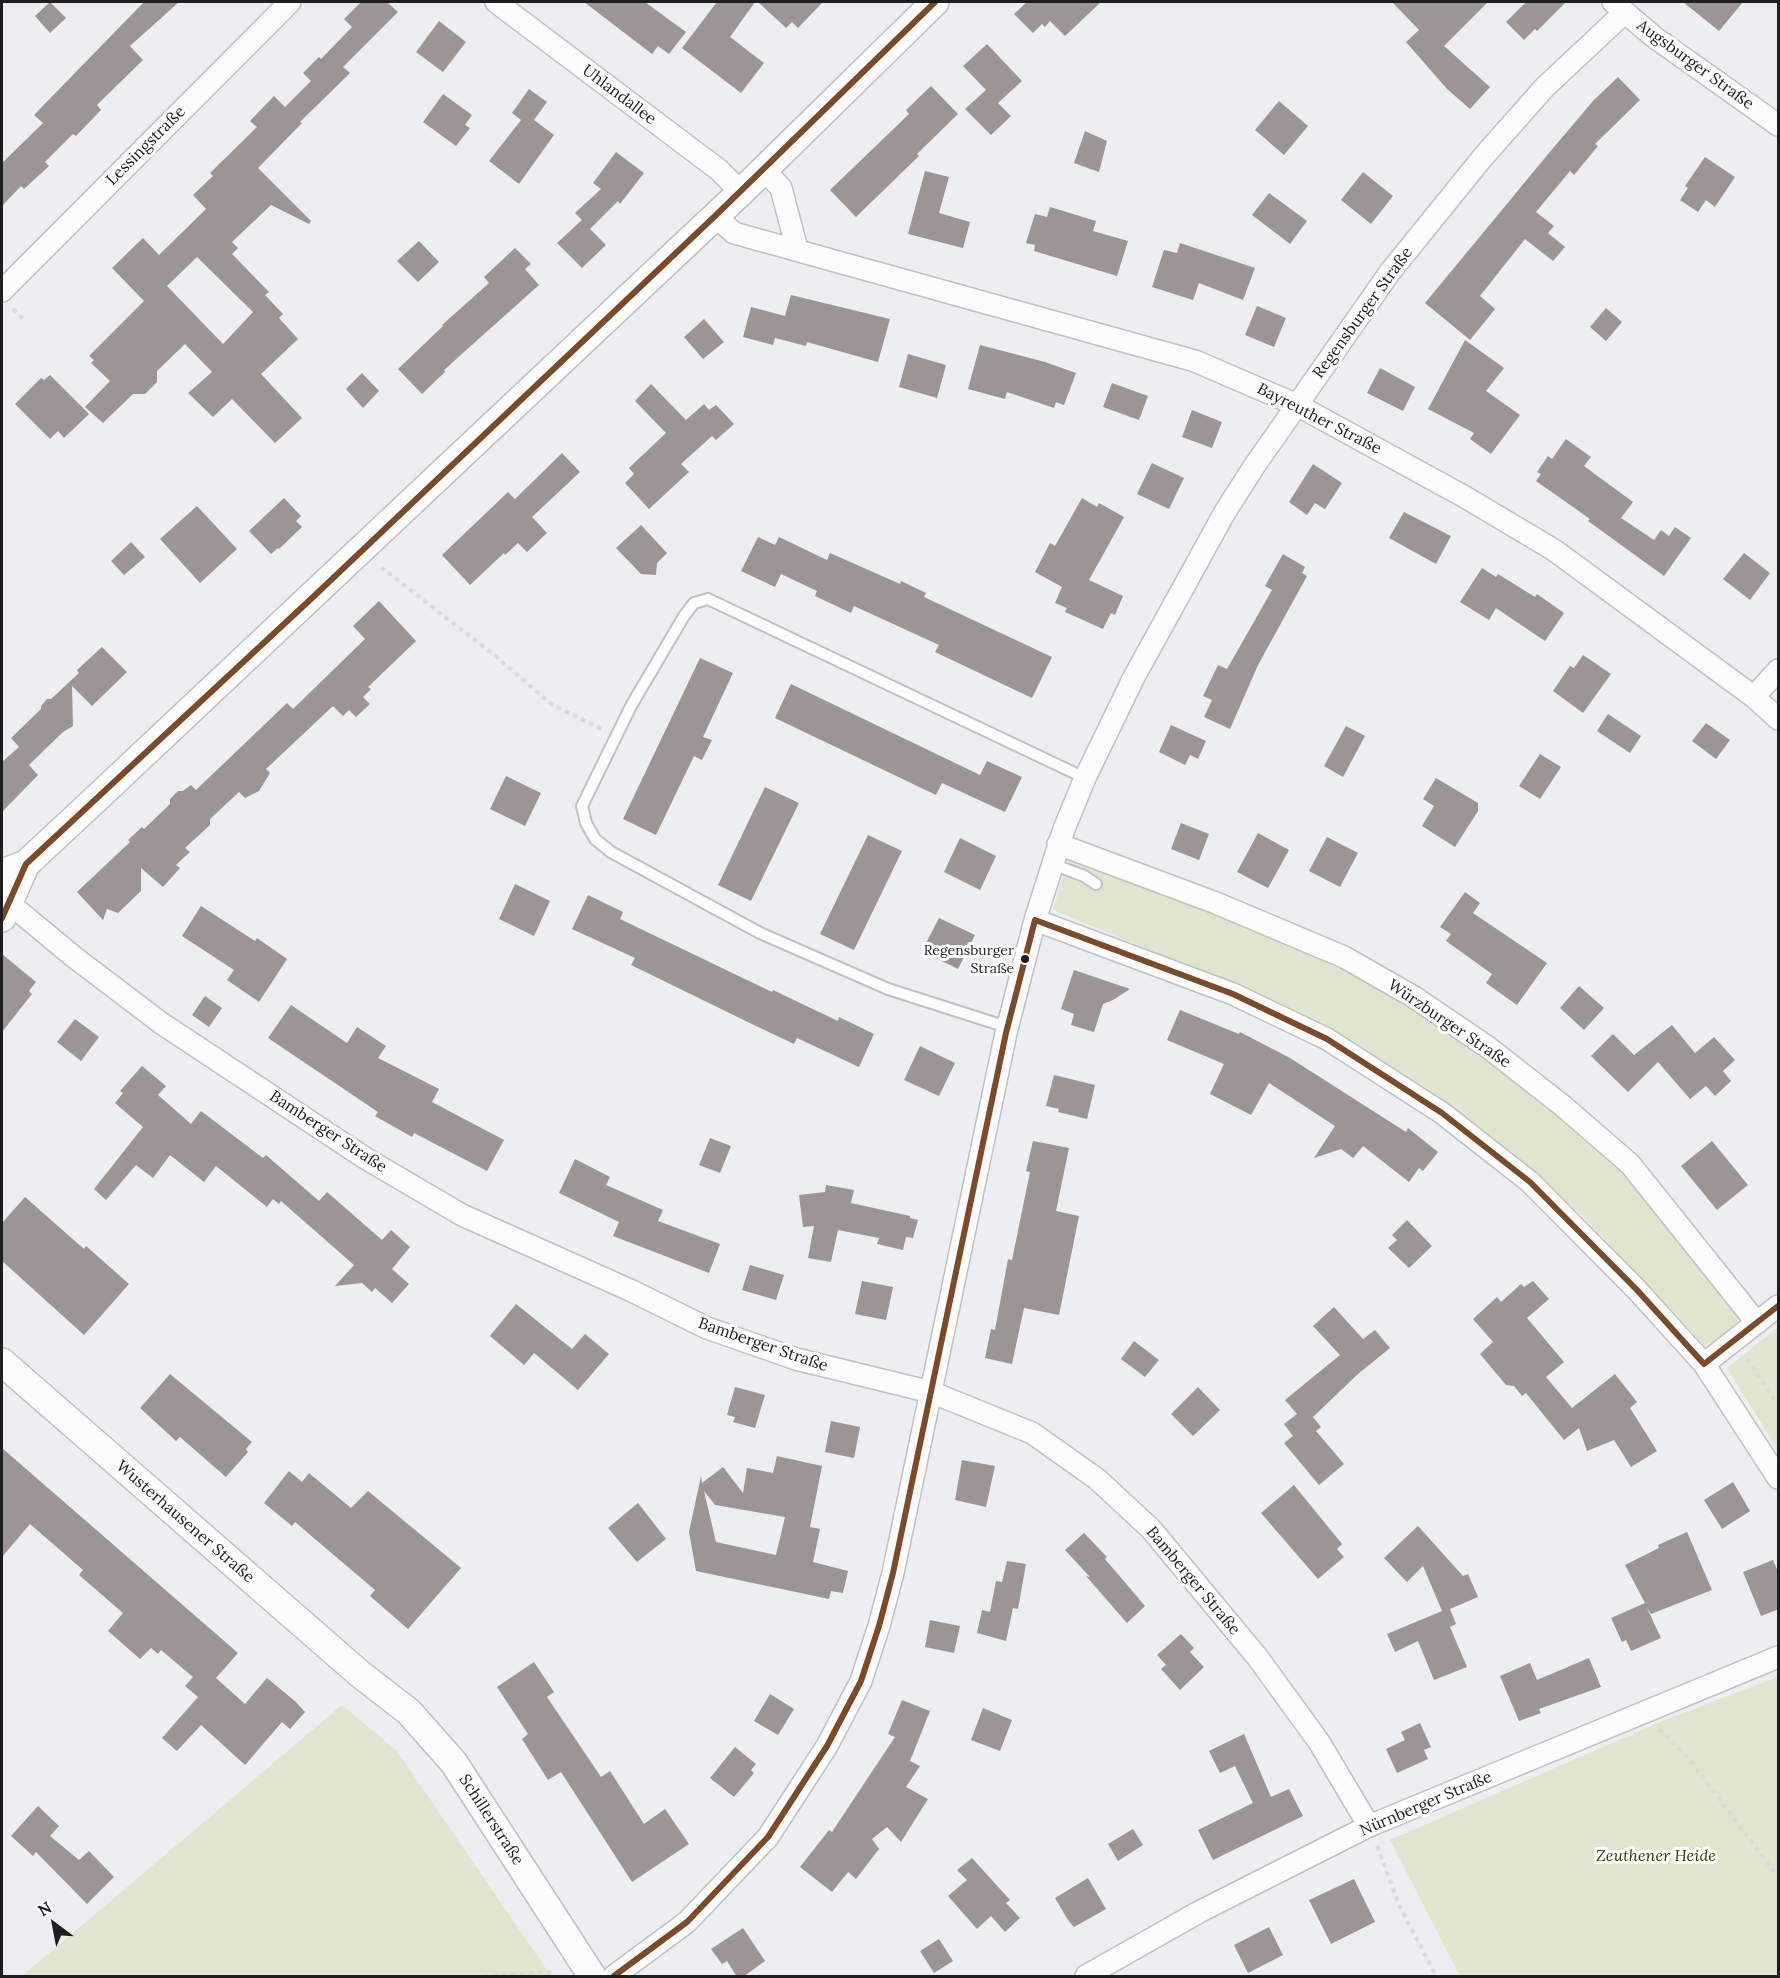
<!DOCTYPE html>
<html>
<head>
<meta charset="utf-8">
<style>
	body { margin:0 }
	#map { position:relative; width:1780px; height:1978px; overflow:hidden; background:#eceef2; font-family:Lora,serif }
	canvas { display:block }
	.frame { position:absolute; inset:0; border:3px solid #1e1e21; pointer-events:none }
	.north { position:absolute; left:24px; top:1894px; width:60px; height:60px; -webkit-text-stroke:4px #fff; paint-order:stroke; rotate:328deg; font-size:16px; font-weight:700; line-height:24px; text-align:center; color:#1e1e21 }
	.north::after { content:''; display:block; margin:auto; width:21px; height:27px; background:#1e1e21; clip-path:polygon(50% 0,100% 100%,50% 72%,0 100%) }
</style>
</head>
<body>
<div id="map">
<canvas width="1780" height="1978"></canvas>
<div class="frame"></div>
<div class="north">N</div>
</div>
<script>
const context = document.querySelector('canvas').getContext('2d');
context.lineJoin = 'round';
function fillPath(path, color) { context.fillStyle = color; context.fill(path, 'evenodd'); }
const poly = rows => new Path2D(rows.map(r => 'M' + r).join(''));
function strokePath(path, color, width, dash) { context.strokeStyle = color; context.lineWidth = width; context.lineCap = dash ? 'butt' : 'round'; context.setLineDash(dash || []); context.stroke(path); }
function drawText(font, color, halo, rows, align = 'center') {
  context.font = font + ' Lora,serif'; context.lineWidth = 6; context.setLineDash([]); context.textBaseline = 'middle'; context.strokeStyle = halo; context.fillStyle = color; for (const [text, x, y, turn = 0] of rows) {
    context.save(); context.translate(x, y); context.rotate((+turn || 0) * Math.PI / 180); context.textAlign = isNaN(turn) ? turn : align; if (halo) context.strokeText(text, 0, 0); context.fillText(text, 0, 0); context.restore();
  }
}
fillPath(poly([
	[1068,858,1277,936,1374,985,1462,1042,1546,1104,1624,1174,1739,1319,1725,1338,1704,1345,1582,1215,1495,1142,1346,1037,1256,994,1053,910],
	[1778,1327,1778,1450,1727,1368],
	[1778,1677,1778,1976,1460,1976,1390,1840,1667,1719],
	[342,1705,397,1751,551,1976,22,1976]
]), '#dee6cf');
fillPath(poly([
	[50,2,66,18,50,33,35,16],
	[144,2,179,2,130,46,143,60,97,105,101,110,76,136,73,134,45,162,49,166,24,189,21,186,2,206,2,163,43,123,34,115],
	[361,2,387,2,398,12,343,67,350,73,300,122,302,123,258,168,311,221,309,224,271,205,232,242,238,248,232,254,269,292,265,295,283,314,279,318,298,339,261,374,302,418,275,443,232,399,213,417,188,393,212,372,185,344,157,371,157,382,145,394,133,394,103,423,85,407,110,381,91,363,94,360,89,356,144,301,112,268,143,238,159,255,206,209,193,195,213,176,210,173,257,127,250,121,274,96,285,107,311,81,303,73,319,57,321,59,352,27,344,19],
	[197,257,253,312,223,344,167,286],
	[584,2,645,2,686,32,669,54,658,46,652,54],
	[717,2,755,2,730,37,764,63,741,93,682,48],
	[758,2,823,2,798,28,792,22,786,28],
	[1027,2,1101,2,1065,36,1050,21,1045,27,1042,24,1033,33,1014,14],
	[1392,2,1488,2,1444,46,1490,87,1470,109,1447,89,1406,42,1419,30],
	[1526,2,1566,2,1537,31,1535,29,1524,40,1506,22],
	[1683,2,1743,2,1719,31],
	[439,21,466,42,443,72,416,52],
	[987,44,1022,81,998,103,1011,116,991,135,965,109,986,90,963,66],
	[1618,77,1640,100,1595,144,1598,146,1574,175,1570,171,1536,212,1554,226,1548,233,1565,247,1553,261,1525,239,1480,296,1495,309,1470,340,1425,303,1549,153,1593,101],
	[931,86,958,114,917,154,919,156,856,217,830,190,909,114,906,110],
	[529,89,547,102,534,120,554,135,519,184,489,161,521,120,512,113],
	[443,94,472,115,465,125,470,128,456,146,423,122],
	[1279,101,1308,126,1284,155,1255,130],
	[1085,131,1107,141,1099,172,1074,163],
	[616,152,644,173,620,204,618,201,590,229,606,245,582,268,557,243,582,220,575,213,601,189,593,183],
	[1705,157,1735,177,1715,207,1706,200,1698,212,1680,200,1688,188,1685,186],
	[925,171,949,177,939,213,970,222,963,248,908,234],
	[1363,172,1393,196,1371,224,1341,200],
	[1269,193,1307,221,1290,244,1252,215],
	[1050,207,1096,221,1093,231,1128,241,1117,276,1034,251,1035,245,1026,243,1035,214,1047,217],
	[419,241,439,262,418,282,397,261],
	[1180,243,1255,268,1243,300,1199,283,1193,300,1152,287,1164,250,1177,253],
	[515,248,531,264,525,269,539,285,444,370,445,372,422,394,398,369,443,326,442,325,489,283,484,277],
	[791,295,890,319,878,362,807,342,806,346,775,338,773,345,743,337,751,307,785,316],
	[1257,306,1286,318,1274,347,1245,335],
	[1606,308,1622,322,1606,341,1590,327],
	[704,319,724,342,703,359,684,337],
	[1465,340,1504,368,1486,391,1520,415,1491,454,1470,439,1474,433,1428,409],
	[980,345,1045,362,1076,373,1064,405,1056,402,1054,408,1007,392,1005,399,968,389],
	[908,354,946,365,937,398,899,387],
	[1380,368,1415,387,1403,411,1367,393],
	[362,373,379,391,363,408,346,389],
	[50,375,89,414,64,438,58,431,50,439,15,404,41,378,44,380],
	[1112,383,1148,396,1139,420,1103,407],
	[651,384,686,420,704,404,709,410,716,405,734,424,716,440,712,436,681,464,689,472,649,509,625,483,634,474,629,468,666,433,635,401],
	[1192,410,1222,422,1212,448,1182,437],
	[1566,439,1591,457,1584,466,1633,502,1621,518,1654,540,1661,530,1669,536,1675,527,1691,538,1664,576,1588,521,1590,519,1536,481,1541,474,1537,472,1548,456,1552,459],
	[562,453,580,472,532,517,547,533,527,552,518,543,505,555,504,553,470,585,442,555,508,492,515,499],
	[1152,463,1184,478,1169,509,1137,494],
	[1313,464,1342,483,1325,509,1315,503,1307,515,1289,502],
	[284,498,301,516,296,521,302,527,279,549,278,548,271,554,249,531],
	[1082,498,1097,507,1099,503,1124,517,1089,580,1123,596,1115,615,1111,613,1103,629,1065,612,1067,608,1055,603,1062,587,1035,572,1050,543,1055,546],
	[197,506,237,549,200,583,160,539],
	[1404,512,1451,536,1436,564,1389,538],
	[641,525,667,553,657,563,656,575,641,574,616,548],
	[758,537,775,545,779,537,827,560,830,553,900,584,901,581,926,593,924,597,1052,657,1032,698,935,652,939,645,854,606,851,613,815,596,817,591,781,574,775,587,741,571],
	[131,542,145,557,124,575,111,561],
	[1744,553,1770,573,1750,600,1723,579],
	[1283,554,1305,567,1302,573,1307,576,1258,665,1230,729,1204,717,1212,700,1203,696,1218,665,1227,669,1272,590,1265,586],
	[1482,568,1496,577,1498,574,1535,597,1537,594,1564,613,1545,641,1496,608,1489,620,1460,602],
	[379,601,416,641,368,687,371,689,363,697,370,704,356,717,349,710,343,716,333,706,266,769,270,773,259,791,245,798,239,792,210,819,210,825,185,848,190,852,176,865,180,868,163,887,141,868,141,891,118,913,107,909,103,920,77,892,130,842,128,840,142,827,144,829,170,804,170,799,178,791,183,791,191,785,196,790,287,703,293,709,365,639,353,626],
	[102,647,127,672,92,706,72,686,73,726,63,732,29,765,38,775,2,812,2,762,19,747,11,738,41,709,41,706,47,699,51,699,79,673,77,670],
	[1583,655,1611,674,1583,713,1553,691,1570,666,1574,668],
	[700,658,733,673,703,737,712,740,702,760,694,756,656,835,623,819],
	[791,684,980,775,987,761,1022,777,1005,812,942,783,936,795,775,718],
	[1608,714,1641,736,1630,753,1597,731],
	[1706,723,1730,740,1716,759,1692,741],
	[1171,725,1206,741,1198,759,1190,755,1185,765,1159,752],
	[1346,726,1365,736,1343,777,1324,766],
	[1540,754,1561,767,1540,799,1519,786],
	[506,776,541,793,525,826,490,809],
	[1436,778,1478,803,1478,811,1455,847,1422,826,1434,806,1423,799],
	[765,787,799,803,751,901,718,885],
	[1181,823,1209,834,1199,860,1171,849],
	[1258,833,1289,850,1268,888,1237,872],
	[868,835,902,851,854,950,820,934],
	[1327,837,1358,853,1340,887,1309,871],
	[960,838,996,856,980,890,944,872],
	[515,884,550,901,534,936,499,919],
	[1465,892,1480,903,1473,913,1547,963,1517,1005,1486,983,1492,974,1446,941,1451,934,1440,927],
	[588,895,623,912,620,919,772,992,773,990,838,1021,839,1017,874,1034,859,1067,797,1038,794,1044,756,1026,631,965,635,958,572,929],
	[201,906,255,941,257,938,287,959,259,1002,227,980,234,970,182,936],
	[939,918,975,935,958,969,922,951],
	[2,954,36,982,29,991,32,994,2,1032],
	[1074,970,1130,989,1113,1000,1103,1004,1094,1032,1071,1025,1074,1014,1061,1009],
	[1579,986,1604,1008,1584,1030,1560,1008],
	[205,996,222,1008,209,1027,192,1015],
	[291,1005,347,1043,357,1027,386,1046,378,1058,439,1089,432,1102,504,1140,487,1171,414,1133,412,1137,375,1116,378,1112,268,1038],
	[1180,1010,1239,1034,1240,1032,1290,1058,1406,1132,1408,1128,1438,1152,1423,1171,1419,1168,1409,1182,1363,1146,1353,1158,1341,1149,1314,1158,1335,1126,1269,1083,1251,1115,1210,1094,1224,1064,1167,1040],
	[75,1019,99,1037,81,1061,57,1042],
	[1672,1025,1695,1053,1714,1037,1735,1060,1723,1071,1731,1081,1715,1096,1706,1086,1690,1099,1658,1062,1628,1092,1591,1056,1613,1034,1634,1055],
	[920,1046,955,1063,939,1096,904,1080],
	[142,1066,166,1086,158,1095,191,1124,201,1111,263,1158,266,1155,319,1201,327,1192,382,1240,391,1230,410,1247,392,1269,409,1284,392,1303,375,1288,372,1292,362,1283,335,1286,354,1265,281,1201,279,1204,273,1199,267,1207,216,1166,204,1182,170,1155,153,1178,136,1165,106,1200,94,1189,143,1127,115,1103,123,1093,120,1091],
	[1054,1075,1095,1085,1087,1119,1058,1112,1059,1109,1046,1106],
	[710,1138,731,1146,720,1173,699,1165],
	[1033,1141,1069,1148,1056,1211,1079,1216,1059,1315,1024,1308,1012,1364,985,1358,991,1329,995,1330,1008,1259,1012,1260,1030,1172,1026,1171],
	[1712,1141,1748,1185,1717,1210,1681,1166],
	[575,1159,610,1177,606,1185,663,1210,658,1221,720,1244,709,1273,613,1236,619,1222,559,1193],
	[826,1185,854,1190,851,1203,910,1216,910,1218,918,1220,913,1238,906,1237,903,1250,877,1244,879,1238,838,1230,831,1262,808,1258,814,1226,803,1227,799,1195,825,1192],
	[25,1197,84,1249,86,1246,129,1284,84,1335,2,1261,2,1223],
	[1407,1220,1432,1246,1409,1268,1388,1248,1397,1240,1392,1235],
	[750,1265,784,1275,776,1300,742,1290],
	[862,1281,893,1287,886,1320,855,1314],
	[1533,1281,1549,1299,1527,1318,1564,1362,1546,1377,1572,1408,1615,1374,1637,1402,1630,1408,1657,1451,1631,1467,1614,1440,1587,1451,1579,1428,1564,1440,1526,1393,1522,1396,1514,1386,1506,1385,1480,1354,1493,1342,1473,1319,1497,1297,1501,1302,1521,1284,1524,1287],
	[516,1304,572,1349,585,1334,609,1354,578,1390,534,1353,524,1365,490,1336],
	[1334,1307,1363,1339,1375,1330,1390,1348,1358,1374,1313,1417,1321,1427,1316,1431,1344,1464,1319,1485,1284,1443,1293,1436,1284,1424,1297,1414,1285,1400,1340,1355,1313,1326],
	[1134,1341,1159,1360,1145,1377,1121,1359],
	[170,1374,252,1442,246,1449,248,1452,226,1477,180,1437,176,1441,140,1408],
	[735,1387,765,1395,755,1428,733,1422,735,1417,727,1415],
	[1198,1387,1220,1410,1193,1436,1171,1414],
	[831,1421,860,1427,854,1458,825,1452],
	[2,1448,238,1653,216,1678,245,1704,267,1678,296,1702,305,1712,290,1729,282,1722,245,1765,201,1725,177,1751,162,1738,198,1697,185,1686,193,1677,161,1650,158,1654,151,1648,140,1659,108,1631,123,1613,79,1575,83,1570,30,1524,2,1557],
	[777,1456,822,1466,810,1527,820,1529,813,1562,848,1571,843,1593,831,1591,829,1599,696,1571,689,1532,701,1476,702,1483,723,1467,743,1493,747,1468,773,1473],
	[704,1491,715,1505,785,1517,776,1555,716,1542],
	[962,1460,995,1466,986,1507,955,1500],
	[289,1471,302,1482,309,1473,351,1508,368,1491,461,1568,408,1629,370,1596,375,1590,295,1522,292,1526,264,1503],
	[1733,1482,1750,1511,1722,1529,1704,1500],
	[1294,1485,1342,1544,1337,1549,1344,1557,1318,1579,1261,1513],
	[638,1503,666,1539,637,1562,608,1528],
	[1418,1526,1463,1576,1468,1574,1478,1597,1450,1609,1456,1624,1450,1627,1467,1667,1434,1680,1418,1641,1395,1652,1387,1634,1442,1611,1423,1566,1407,1582,1384,1558],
	[1687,1532,1712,1590,1651,1614,1647,1608,1661,1638,1631,1651,1626,1640,1622,1642,1611,1618,1645,1603,1625,1565,1659,1548,1658,1545],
	[1084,1533,1107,1557,1105,1559,1145,1606,1127,1623,1086,1576,1090,1577,1065,1550],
	[1773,1560,1779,1574,1779,1609,1761,1616,1743,1572],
	[1007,1561,1026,1564,1018,1609,1013,1608,1006,1641,977,1633,982,1610,990,1612,996,1581,1002,1582],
	[930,1620,960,1626,954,1653,925,1647],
	[1181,1634,1194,1648,1190,1652,1204,1667,1180,1690,1161,1669,1166,1665,1157,1655],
	[1589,1658,1601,1687,1539,1709,1541,1713,1519,1721,1500,1676,1530,1663,1537,1680],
	[534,1662,554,1692,547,1697,601,1777,610,1771,644,1824,665,1809,689,1844,632,1882,561,1772,548,1780,522,1739,528,1734,497,1687],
	[770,1694,794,1709,778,1735,754,1721],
	[902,1700,930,1711,910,1761,920,1766,906,1787,928,1799,901,1842,887,1827,872,1839,879,1849,856,1879,848,1872,832,1892,800,1867,829,1830,832,1832,895,1737,888,1734],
	[983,1708,1012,1720,1000,1751,971,1740],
	[1420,1723,1431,1747,1424,1750,1428,1759,1397,1773,1386,1749,1405,1740,1401,1732],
	[1244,1734,1271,1797,1289,1789,1303,1816,1213,1860,1198,1830,1253,1803,1235,1766,1220,1773,1209,1751],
	[735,1747,756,1764,751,1770,754,1773,734,1797,710,1778],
	[38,1806,59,1826,50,1836,79,1860,89,1851,114,1877,87,1904,36,1852,33,1856,11,1836],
	[1133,1829,1143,1845,1118,1861,1108,1844],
	[972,1858,1010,1900,1006,1903,1020,1918,1005,1932,991,1916,977,1929,948,1896,967,1880,957,1870],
	[1088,1878,1106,1909,1074,1927,1068,1920,1055,1898],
	[1354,1879,1375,1922,1331,1944,1309,1900],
	[1269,1927,1283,1955,1248,1973,1234,1945],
	[743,1928,765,1961,743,1977,737,1977,727,1961,722,1964,711,1949],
	[939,1939,953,1961,934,1973,920,1951]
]), '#9c9495');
const service = poly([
	[1052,864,1084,876,1096,884],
	[1007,1027,888,989,760,933,611,852,595,839,586,823,582,806,631,706,684,616,694,603,708,599,1085,778]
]);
const minor = poly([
	[496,2,719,170,741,192],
	[1613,2,1654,37,1778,125],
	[763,169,781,188,797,249],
	[715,216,734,233,1195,361,1297,405,1465,497,1554,550,1754,697,1778,719],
	[2,291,290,2],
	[1754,697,1778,670],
	[1058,844,1216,903,1344,957,1414,997,1489,1048,1563,1106,1630,1164,1757,1323],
	[8,906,21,913,74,957,161,1023,365,1158,462,1215,632,1291,707,1328,796,1359,931,1392,1032,1433,1097,1479,1151,1529,1258,1658,1319,1742,1369,1826],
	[1035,920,1233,994,1327,1039,1442,1113,1530,1182,1637,1290,1704,1364,1778,1478],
	[1704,1364,1778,1306],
	[614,1976,687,1922,768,1837,827,1746,861,1681,879,1626,893,1573,1006,1033,1035,920,1064,829,1085,778,1134,677,1225,512,1253,468,1390,272,1483,157,1545,87,1624,13],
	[1086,1976,1199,1912,1369,1826,1778,1657]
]);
const tertiary = poly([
	[2,873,26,864,99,796,741,192,935,2],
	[2,918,26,864],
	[2,1362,360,1674,409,1712,454,1763,592,1976]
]);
strokePath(service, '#c0c1c4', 14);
strokePath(minor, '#c0c1c4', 24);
strokePath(tertiary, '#c0c1c4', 30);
strokePath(poly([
	[13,309,23,319],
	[381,567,499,659,551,704,601,729],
	[1747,1359,1778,1405],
	[1659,1729,1686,1755,1778,1877],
	[1377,1846,1400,1907,1436,1976],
	[484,1976,552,1972]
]), '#d9dadb', 4, [4.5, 4.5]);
strokePath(service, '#fcfcfd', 10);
strokePath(minor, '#fcfcfd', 21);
strokePath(tertiary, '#fcfcfd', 27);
strokePath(poly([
	[2,918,26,864,312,598,715,216,935,2],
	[614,1976,687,1922,768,1837,827,1746,861,1681,879,1626,893,1573,1006,1033,1035,920,1233,994,1327,1039,1442,1113,1530,1182,1637,1290,1704,1364,1778,1306]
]), '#7a4b2a', 6);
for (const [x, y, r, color] of [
	[1025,959,5,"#1e1e21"]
]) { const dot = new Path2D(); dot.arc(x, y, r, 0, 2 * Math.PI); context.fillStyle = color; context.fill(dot); strokePath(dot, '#fff', 2); }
drawText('14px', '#1e1e21', '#fff', [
	["Regensburger",1014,951],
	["Straße",1014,969]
], 'right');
drawText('16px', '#1e1e21', '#fff', [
	["Augsburger Straße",1695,65,36],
	["Uhlandallee",619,95,37],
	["Lessingstraße",146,146,-45],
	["Regensburger Straße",1363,313,-54],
	["Bayreuther Straße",1319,419,27],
	["Würzburger Straße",1449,1024,34],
	["Bamberger Straße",328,1132,33],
	["Bamberger Straße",763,1345,19],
	["Wusterhausener Straße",185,1522,41],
	["Bamberger Straße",1193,1581,50],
	["Nürnberger Straße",1426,1804,-23],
	["Schillerstraße",491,1820,57]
]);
drawText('italic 16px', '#303a05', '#fff', [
	["Zeuthener Heide",1656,1856]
]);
</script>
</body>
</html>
